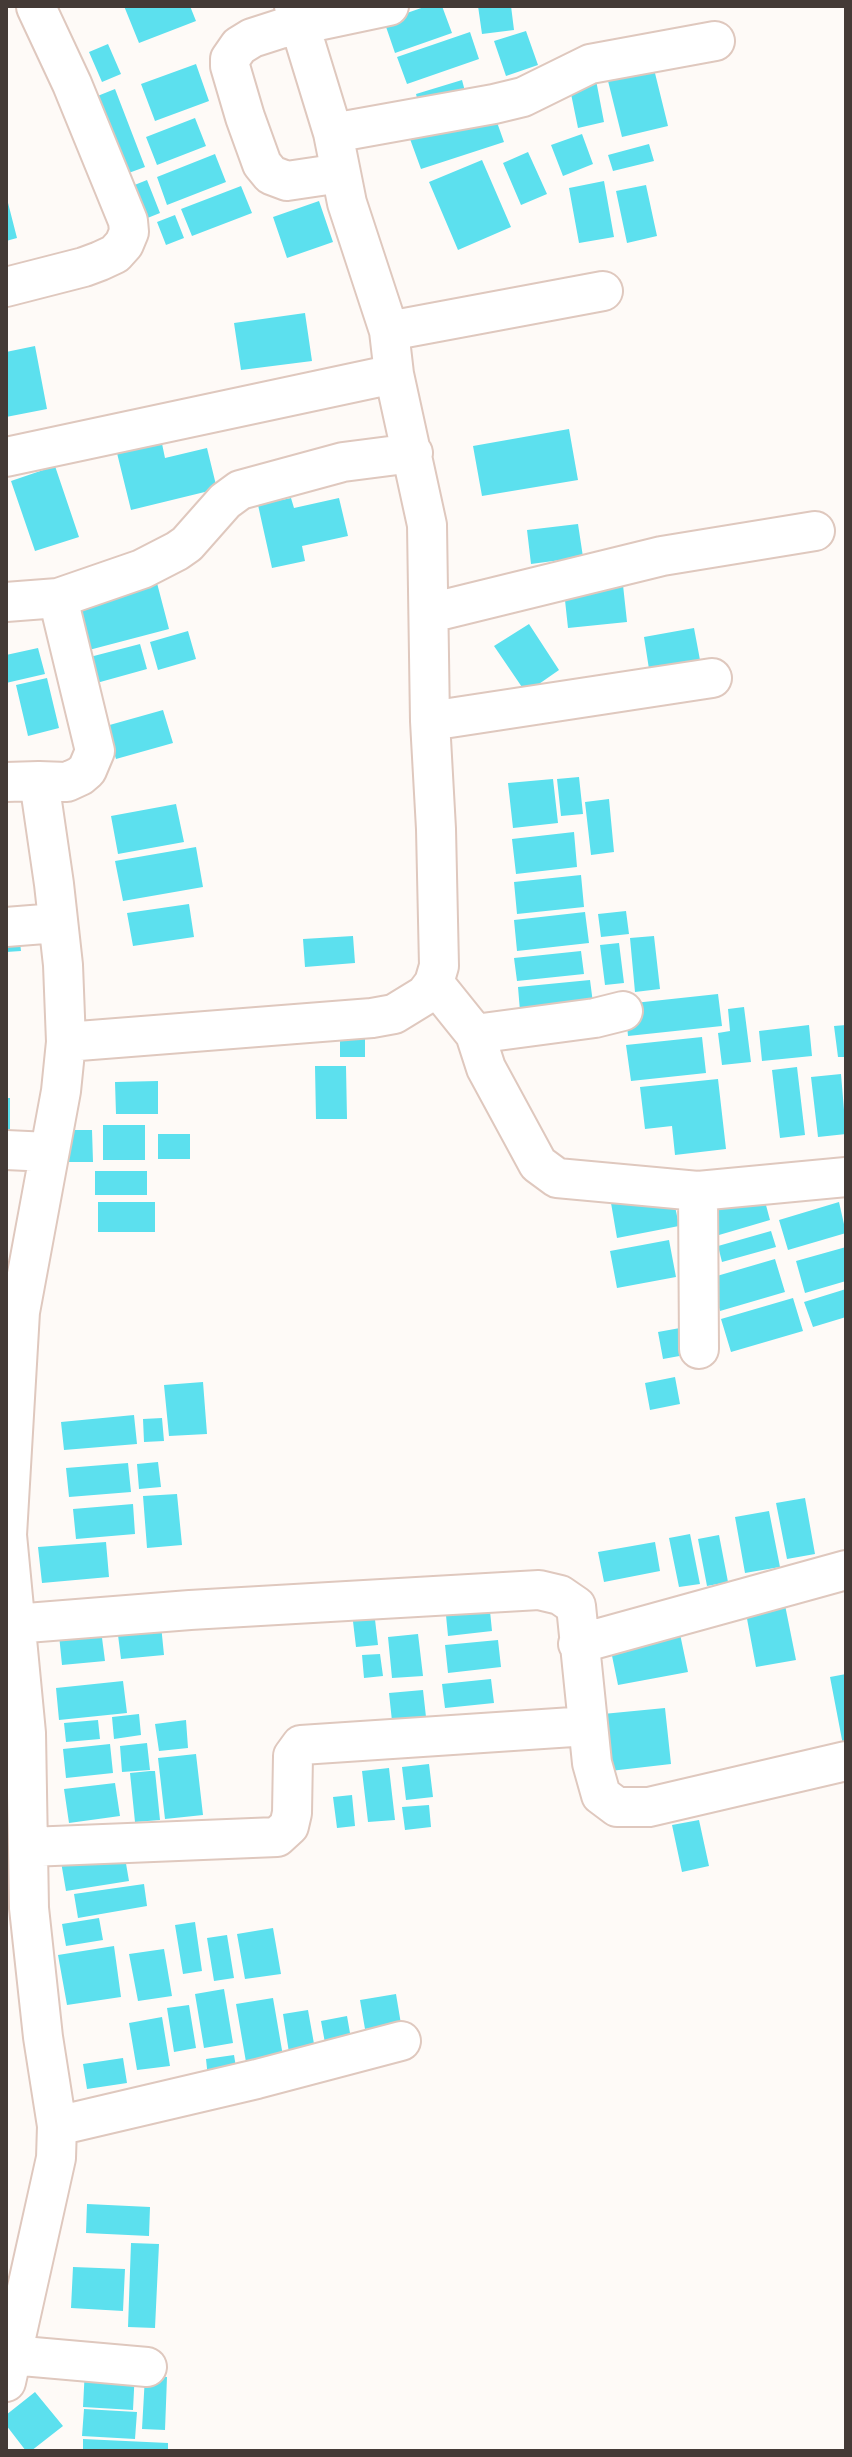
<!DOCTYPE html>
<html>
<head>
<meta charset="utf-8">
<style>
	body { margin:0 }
	#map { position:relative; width:852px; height:2457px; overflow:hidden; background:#fefaf7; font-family:"Asap Condensed",sans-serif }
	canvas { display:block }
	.frame { position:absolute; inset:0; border:8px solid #443a36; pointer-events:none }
</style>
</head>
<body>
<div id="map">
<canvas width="852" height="2457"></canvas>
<div class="frame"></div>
</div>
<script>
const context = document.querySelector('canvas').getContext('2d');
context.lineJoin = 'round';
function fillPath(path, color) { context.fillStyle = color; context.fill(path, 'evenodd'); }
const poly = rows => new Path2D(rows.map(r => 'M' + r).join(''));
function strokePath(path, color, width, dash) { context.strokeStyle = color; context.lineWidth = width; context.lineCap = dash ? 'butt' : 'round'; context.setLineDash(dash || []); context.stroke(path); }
fillPath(poly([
	[124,6,190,6,196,21,139,43],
	[427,6,442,6,452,33,395,53,384,21],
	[478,6,511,6,514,30,482,34],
	[526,31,538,65,506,76,494,41],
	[470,32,479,59,407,84,397,57],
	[108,44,121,74,102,82,89,52],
	[196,64,209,101,155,121,141,84],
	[654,69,668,126,622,137,608,81],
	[462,80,466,95,420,109,416,94],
	[596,80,604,122,578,128,569,84],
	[115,89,145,167,115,178,85,101],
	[493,111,504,142,421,169,410,139],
	[195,118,206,146,157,165,146,137],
	[582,134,593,164,563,176,551,145],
	[649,144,654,161,613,171,608,155],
	[528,152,547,194,521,205,503,163],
	[215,154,226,182,167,205,157,177],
	[482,160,511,227,458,250,429,182],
	[147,180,160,213,135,223,122,190],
	[604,181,614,237,579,243,569,188],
	[646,185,657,236,627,243,616,191],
	[241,186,252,213,192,236,181,209],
	[6,195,17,238,6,241],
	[319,201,333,242,287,258,273,217],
	[175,215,184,238,166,245,157,222],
	[305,313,312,361,241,370,234,323],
	[35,346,47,409,6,417,6,352],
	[569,429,578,480,482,496,473,446],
	[160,434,165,458,207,448,217,489,131,510,115,445],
	[55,466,79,537,35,551,11,481],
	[291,498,294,508,339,498,348,536,302,546,305,561,272,568,258,505],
	[578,524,583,557,531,564,527,530],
	[157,583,169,629,89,650,76,604],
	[623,585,627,622,568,628,564,591],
	[529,624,559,670,526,693,494,646],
	[694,628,700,660,649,669,644,637],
	[188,631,196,659,158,670,150,642],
	[140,644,147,669,93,684,86,658],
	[38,648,45,674,6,683,6,655],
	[47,678,59,728,28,736,16,685],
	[163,710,173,743,116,759,106,726],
	[579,777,583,814,561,816,557,779],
	[553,779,558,823,513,828,508,783],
	[609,799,614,852,591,855,585,802],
	[176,804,184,842,118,854,111,816],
	[574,832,577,867,516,874,512,839],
	[196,847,203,887,123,901,115,861],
	[581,875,584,907,517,914,514,882],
	[189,904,194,937,133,946,127,913],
	[626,911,629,934,601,937,598,914],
	[585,912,589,943,517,951,514,920],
	[19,933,21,951,6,952,6,934],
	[353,936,355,963,305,967,303,939],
	[654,936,660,989,635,992,630,938],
	[619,943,624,983,605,985,600,945],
	[581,951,584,974,517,981,514,958],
	[590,980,593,1003,520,1011,518,987],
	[718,994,722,1026,628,1036,625,1004],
	[744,1007,751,1062,722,1065,718,1033,730,1031,728,1009],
	[809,1025,812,1056,762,1061,759,1031],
	[846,1025,846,1057,838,1057,834,1026],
	[340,1031,365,1031,365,1057,340,1057],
	[702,1037,706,1073,631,1081,626,1045],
	[315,1066,346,1066,347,1119,316,1119],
	[797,1067,805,1135,780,1138,772,1070],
	[841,1074,846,1134,818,1137,811,1077],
	[718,1079,726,1149,675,1155,672,1126,645,1129,640,1087],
	[158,1081,158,1114,116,1114,115,1082],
	[6,1098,10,1098,10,1131,6,1131],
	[103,1125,145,1125,145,1160,103,1160],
	[57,1130,92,1130,93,1162,57,1162],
	[158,1134,190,1134,190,1159,158,1159],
	[95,1171,147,1171,147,1195,95,1195],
	[672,1191,679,1226,617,1238,611,1203],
	[763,1194,770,1220,719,1235,711,1209],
	[98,1202,155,1202,155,1232,98,1232],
	[839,1202,846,1233,788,1250,779,1220],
	[771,1231,776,1247,722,1262,718,1246],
	[669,1240,676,1277,617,1288,610,1251],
	[846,1247,846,1281,805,1293,796,1261],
	[775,1259,785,1292,720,1311,710,1278],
	[846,1289,846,1317,813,1327,804,1302],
	[793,1298,803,1331,731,1352,721,1319],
	[680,1328,685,1355,663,1359,658,1332],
	[675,1377,680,1404,650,1410,645,1383],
	[203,1382,207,1434,169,1436,164,1385],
	[134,1415,137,1444,64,1450,61,1422],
	[162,1418,164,1441,144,1442,143,1419],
	[158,1462,161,1487,139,1489,137,1464],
	[128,1463,131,1492,69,1497,66,1468],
	[177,1494,182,1545,147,1548,143,1496],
	[805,1498,815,1554,787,1559,776,1503],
	[133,1504,135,1534,76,1539,73,1509],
	[769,1511,780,1567,745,1573,735,1517],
	[690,1534,700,1584,679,1587,669,1538],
	[719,1535,728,1582,707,1586,698,1539],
	[106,1542,109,1577,42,1583,38,1547],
	[655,1542,660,1571,604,1582,598,1552],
	[784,1600,796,1660,756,1667,745,1608],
	[489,1601,492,1631,448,1636,445,1605],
	[374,1611,378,1645,356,1647,352,1613],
	[160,1615,164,1655,121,1659,116,1619],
	[101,1630,105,1661,62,1665,59,1635],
	[418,1634,423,1676,392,1678,388,1637],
	[680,1634,688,1672,618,1685,610,1646],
	[498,1640,501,1667,448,1673,445,1645],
	[380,1654,383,1676,364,1678,362,1655],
	[846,1674,846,1744,843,1745,830,1677],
	[491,1679,494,1703,445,1708,442,1684],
	[123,1681,127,1713,59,1720,56,1688],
	[423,1690,426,1717,392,1721,389,1693],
	[665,1708,671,1764,610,1771,603,1714],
	[139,1714,141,1735,114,1739,112,1717],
	[98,1720,100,1739,66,1742,64,1723],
	[186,1720,188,1748,159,1751,155,1724],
	[147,1743,150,1770,122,1772,120,1746],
	[110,1744,113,1773,66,1778,63,1749],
	[196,1754,203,1815,165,1819,158,1758],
	[429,1764,433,1797,406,1800,402,1767],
	[389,1768,395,1820,368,1822,362,1771],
	[150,1771,155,1771,160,1820,135,1822,130,1773],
	[115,1783,120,1816,69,1823,64,1789],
	[352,1795,355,1826,337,1828,333,1797],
	[429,1805,431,1827,405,1830,402,1807],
	[699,1820,709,1866,682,1872,672,1825],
	[123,1846,129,1881,66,1891,60,1856],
	[144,1884,147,1906,78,1918,74,1894],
	[99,1918,103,1940,66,1946,62,1924],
	[195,1922,202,1971,183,1974,175,1925],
	[273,1928,281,1974,245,1979,237,1934],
	[227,1935,234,1978,214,1981,207,1938],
	[114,1946,121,1997,67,2005,58,1955],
	[164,1949,172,1996,138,2001,129,1954],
	[224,1989,233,2043,204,2048,195,1994],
	[396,1994,401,2024,365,2029,360,2000],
	[273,1998,283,2056,246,2062,236,2004],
	[189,2005,196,2048,174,2052,167,2008],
	[308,2010,316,2055,290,2059,283,2014],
	[347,2016,353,2050,327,2054,321,2021],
	[162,2017,170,2066,137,2070,129,2023],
	[234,2055,237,2073,208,2078,206,2059],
	[123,2058,127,2083,87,2089,83,2064],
	[87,2204,150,2207,149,2236,86,2233],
	[131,2243,159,2244,155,2328,128,2327],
	[73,2267,125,2269,123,2311,71,2308],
	[85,2368,135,2370,133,2410,83,2407],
	[145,2376,167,2377,165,2430,142,2429],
	[35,2392,63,2426,31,2451,26,2451,6,2425,6,2415],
	[84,2409,137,2412,135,2439,82,2436],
	[83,2439,168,2443,168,2451,83,2451]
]), '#5ce0ee');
const minor = poly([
	[333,133,494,104,523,97,590,64,715,41],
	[341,173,287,181,271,175,262,164,245,117,230,66,230,59,239,46,252,38,280,29,389,6],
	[6,287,84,267,100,261,115,254,124,244,129,232,128,221,72,84,36,7],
	[389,331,603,291],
	[6,457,394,374],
	[58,598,142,569,177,551,187,544,225,501,240,490,343,462,413,453],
	[6,602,58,598,95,751,87,770,80,776,67,782,39,781,54,884,63,965,66,1042,61,1091,20,1312,7,1535,26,1733,29,1908,43,2037,57,2126,56,2158,6,2382],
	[430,613,662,556,815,531],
	[430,721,712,678],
	[6,782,39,781],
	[6,927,57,923],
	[434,983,475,1034,486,1068,538,1164,557,1178,698,1191,846,1177],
	[475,1034,595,1018,623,1011],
	[66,1042,372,1018,394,1014,425,995,434,983,439,966,436,829,430,721,427,525,394,374,389,331,347,203,333,133,294,6],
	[6,1150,49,1152],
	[698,1191,699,1349],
	[14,1624,190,1610,539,1590,560,1595,576,1606,592,1763,601,1795,617,1807,649,1807,846,1761],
	[578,1644,846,1570],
	[29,1847,277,1837,289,1826,292,1813,293,1756,301,1745,588,1726],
	[57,2126,257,2079,401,2041],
	[11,2355,147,2367]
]);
strokePath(minor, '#dfc8be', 42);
strokePath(minor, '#fff', 38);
</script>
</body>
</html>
